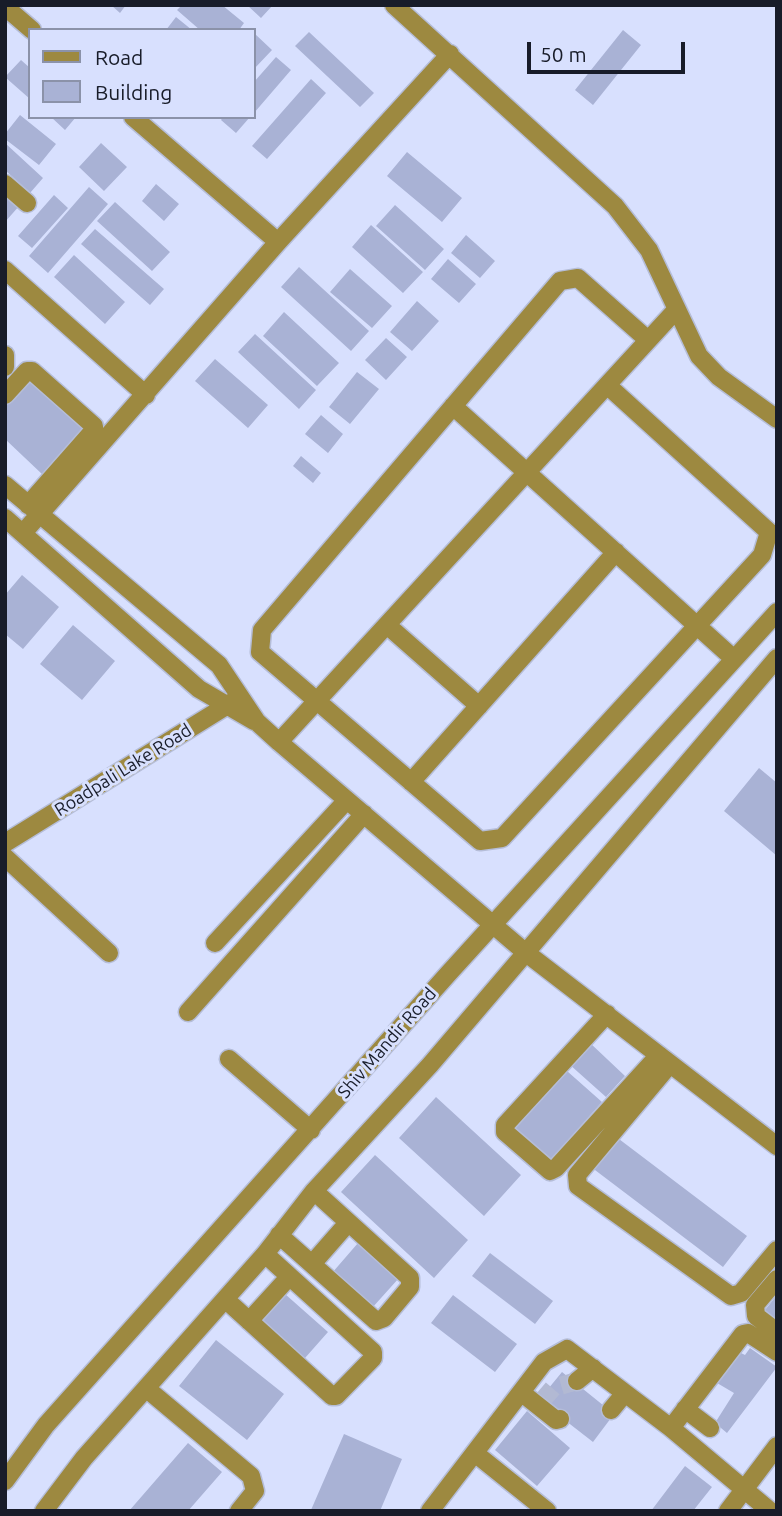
<!DOCTYPE html>
<html>
<head>
<meta charset="utf-8">
<style>
	body { margin:0 }
	#map { position:relative; width:782px; height:1516px; overflow:hidden; background:#d8e0fe; font-family:Ubuntu,sans-serif }
	canvas { display:block }
	.frame { position:absolute; inset:0; border:7px solid #181c29; pointer-events:none }
	.legend { position:absolute; left:28px; top:28px; width:228px; height:91px; box-sizing:border-box; background:#d8e0fe; border:2px solid #8b92a9; margin:0; padding:9px 12px; list-style:none; font-size:21px; color:#181c29 }
	.legend li { display:flex; align-items:center; gap:14px; height:35px }
	.legend b { width:35px; border:2px solid #8b92a9 }
	.scale { position:absolute; left:527px; top:42px; width:158px; height:32px; box-sizing:border-box; border:4px solid #181c29; border-top:0; padding-left:9px; font-size:21px; line-height:24px; white-space:nowrap; color:#181c29; -webkit-text-stroke:5px #d8e0fe; paint-order:stroke }
</style>
</head>
<body>
<div id="map">
<canvas width="782" height="1516"></canvas>
<div class="frame"></div>
<ul class="legend">
<li><b style="height:9px;background:#9d8940"></b>Road</li>
<li><b style="height:19px;background:#a9b2d5"></b>Building</li>
</ul>
<div class="scale">50 m</div>
</div>
<script>
const context = document.querySelector('canvas').getContext('2d');
context.lineJoin = 'round';
function fillPath(path, color) { context.fillStyle = color; context.fill(path, 'evenodd'); }
const poly = rows => new Path2D(rows.map(r => 'M' + r).join(''));
function strokePath(path, color, width, dash) { context.strokeStyle = color; context.lineWidth = width; context.lineCap = dash ? 'butt' : 'round'; context.setLineDash(dash || []); context.stroke(path); }
function drawText(font, color, halo, rows, align = 'center') {
  context.font = font + ' Ubuntu,sans-serif'; context.lineWidth = 6; context.setLineDash([]); context.textBaseline = 'middle'; context.strokeStyle = halo; context.fillStyle = color; for (const [text, x, y, turn = 0] of rows) {
    context.save(); context.translate(x, y); context.rotate((+turn || 0) * Math.PI / 180); context.textAlign = isNaN(turn) ? turn : align; if (halo) context.strokeText(text, 0, 0); context.fillText(text, 0, 0); context.restore();
  }
}
fillPath(poly([
	[111,5,126,5,120,13],
	[182,5,222,5,244,23,239,30,200,30,177,10],
	[247,5,273,5,261,18],
	[176,17,192,30,166,30],
	[623,30,641,45,593,105,575,90],
	[309,32,374,93,360,107,295,46],
	[254,33,272,50,254,69],
	[276,57,291,70,254,113,254,82],
	[21,60,30,68,30,99,5,77],
	[311,79,326,93,267,159,252,146],
	[20,115,56,144,39,165,5,139,5,134],
	[51,117,76,117,65,130],
	[223,117,250,117,236,133,221,120],
	[5,143,43,178,30,193,5,170],
	[101,143,127,167,104,191,79,167],
	[407,152,462,198,442,222,387,176],
	[156,184,179,204,164,221,142,201],
	[89,187,108,204,48,273,29,256],
	[5,191,20,205,5,222],
	[54,195,68,208,32,248,18,236],
	[115,202,170,252,152,271,97,221],
	[395,205,444,249,425,270,376,226],
	[371,225,423,272,403,293,352,247],
	[95,229,164,289,150,305,81,244],
	[466,235,495,261,480,278,451,253],
	[74,255,125,302,105,324,54,277],
	[448,259,476,284,459,303,431,279],
	[299,267,369,331,351,351,281,287],
	[350,269,392,306,372,328,330,292],
	[417,301,439,321,412,351,390,332],
	[284,312,339,363,317,386,263,336],
	[255,334,316,390,299,409,238,352],
	[386,338,407,357,386,380,365,360],
	[215,359,268,405,248,428,195,381],
	[357,372,379,389,350,424,329,407],
	[29,376,86,430,43,475,5,439,5,401],
	[321,415,343,434,328,453,305,434],
	[301,456,321,473,313,483,293,466],
	[22,575,59,607,23,649,5,634,5,595],
	[73,625,115,661,82,700,40,664],
	[759,768,777,783,777,856,724,811],
	[589,1042,625,1076,606,1097,569,1064],
	[567,1071,602,1102,548,1163,512,1132],
	[436,1097,521,1175,484,1216,399,1138],
	[615,1136,747,1236,723,1267,591,1167],
	[375,1155,468,1240,434,1278,341,1192],
	[358,1243,399,1278,372,1308,332,1273],
	[490,1253,553,1301,535,1324,472,1276],
	[285,1294,328,1332,305,1358,262,1319],
	[453,1295,517,1344,495,1372,431,1323],
	[777,1295,777,1320,765,1310],
	[216,1340,284,1394,247,1440,179,1386],
	[750,1348,777,1367,727,1433,715,1423,734,1393,712,1380,733,1349,745,1355],
	[562,1372,614,1414,593,1442,539,1400],
	[527,1411,570,1448,537,1486,495,1450],
	[344,1434,402,1459,380,1511,311,1510],
	[188,1443,222,1472,188,1511,129,1511],
	[685,1466,712,1487,693,1511,651,1511]
]), '#a9b2d5');
strokePath(poly([
	[541,1402,553,1388,577,1381]
]), '#b2b9d3', 18, [18, 9]);
const minor = poly([
	[394,5,615,206,649,250,699,356,719,377,777,419],
	[10,11,32,30],
	[133,117,278,242],
	[5,184,27,203],
	[5,270,146,395],
	[5,355,5,367],
	[607,385,769,532,762,555,502,838,480,841,260,652,262,630,560,281,578,278,648,340],
	[5,395,27,371,32,371,94,426,94,430,28,505],
	[453,406,734,659],
	[5,485,219,665,257,722,279,742,525,952,777,1146],
	[5,518,199,689,254,721],
	[23,533,278,242,450,54],
	[387,625,479,706],
	[279,742,676,310],
	[411,782,616,552],
	[5,843,234,701],
	[5,857,109,953],
	[215,943,347,800],
	[188,1012,364,814],
	[607,1014,505,1125,505,1132,550,1171,556,1168,659,1055],
	[229,1059,311,1130],
	[670,1064,577,1175,578,1186,731,1296,741,1293,777,1250],
	[279,1235,376,1321,384,1318,410,1287,410,1278,314,1191],
	[312,1264,347,1224],
	[777,1279,755,1305,756,1316,777,1332],
	[225,1299,332,1396,336,1396,373,1358,373,1352,265,1254],
	[249,1321,289,1277],
	[577,1381,593,1368],
	[147,1389,251,1476,255,1491,239,1511],
	[522,1393,556,1420,560,1419],
	[685,1409,710,1428],
	[611,1410,625,1393],
	[671,1428,743,1334,748,1333,777,1352],
	[476,1454,547,1511],
	[5,1481,46,1425,448,974,777,612],
	[44,1511,84,1458,265,1254,314,1191,430,1065,777,658],
	[430,1511,544,1362,567,1349,671,1428,770,1511],
	[728,1511,777,1446]
]);
strokePath(minor, '#b5bdd8', 21);
strokePath(minor, '#9d8940', 18);
drawText('18px', '#181c29', '#d8e0fe', [
	["Roadpali Lake Road",123,770,-32],
	["Shiv Mandir Road",387,1043,-49]
]);
</script>
</body>
</html>
